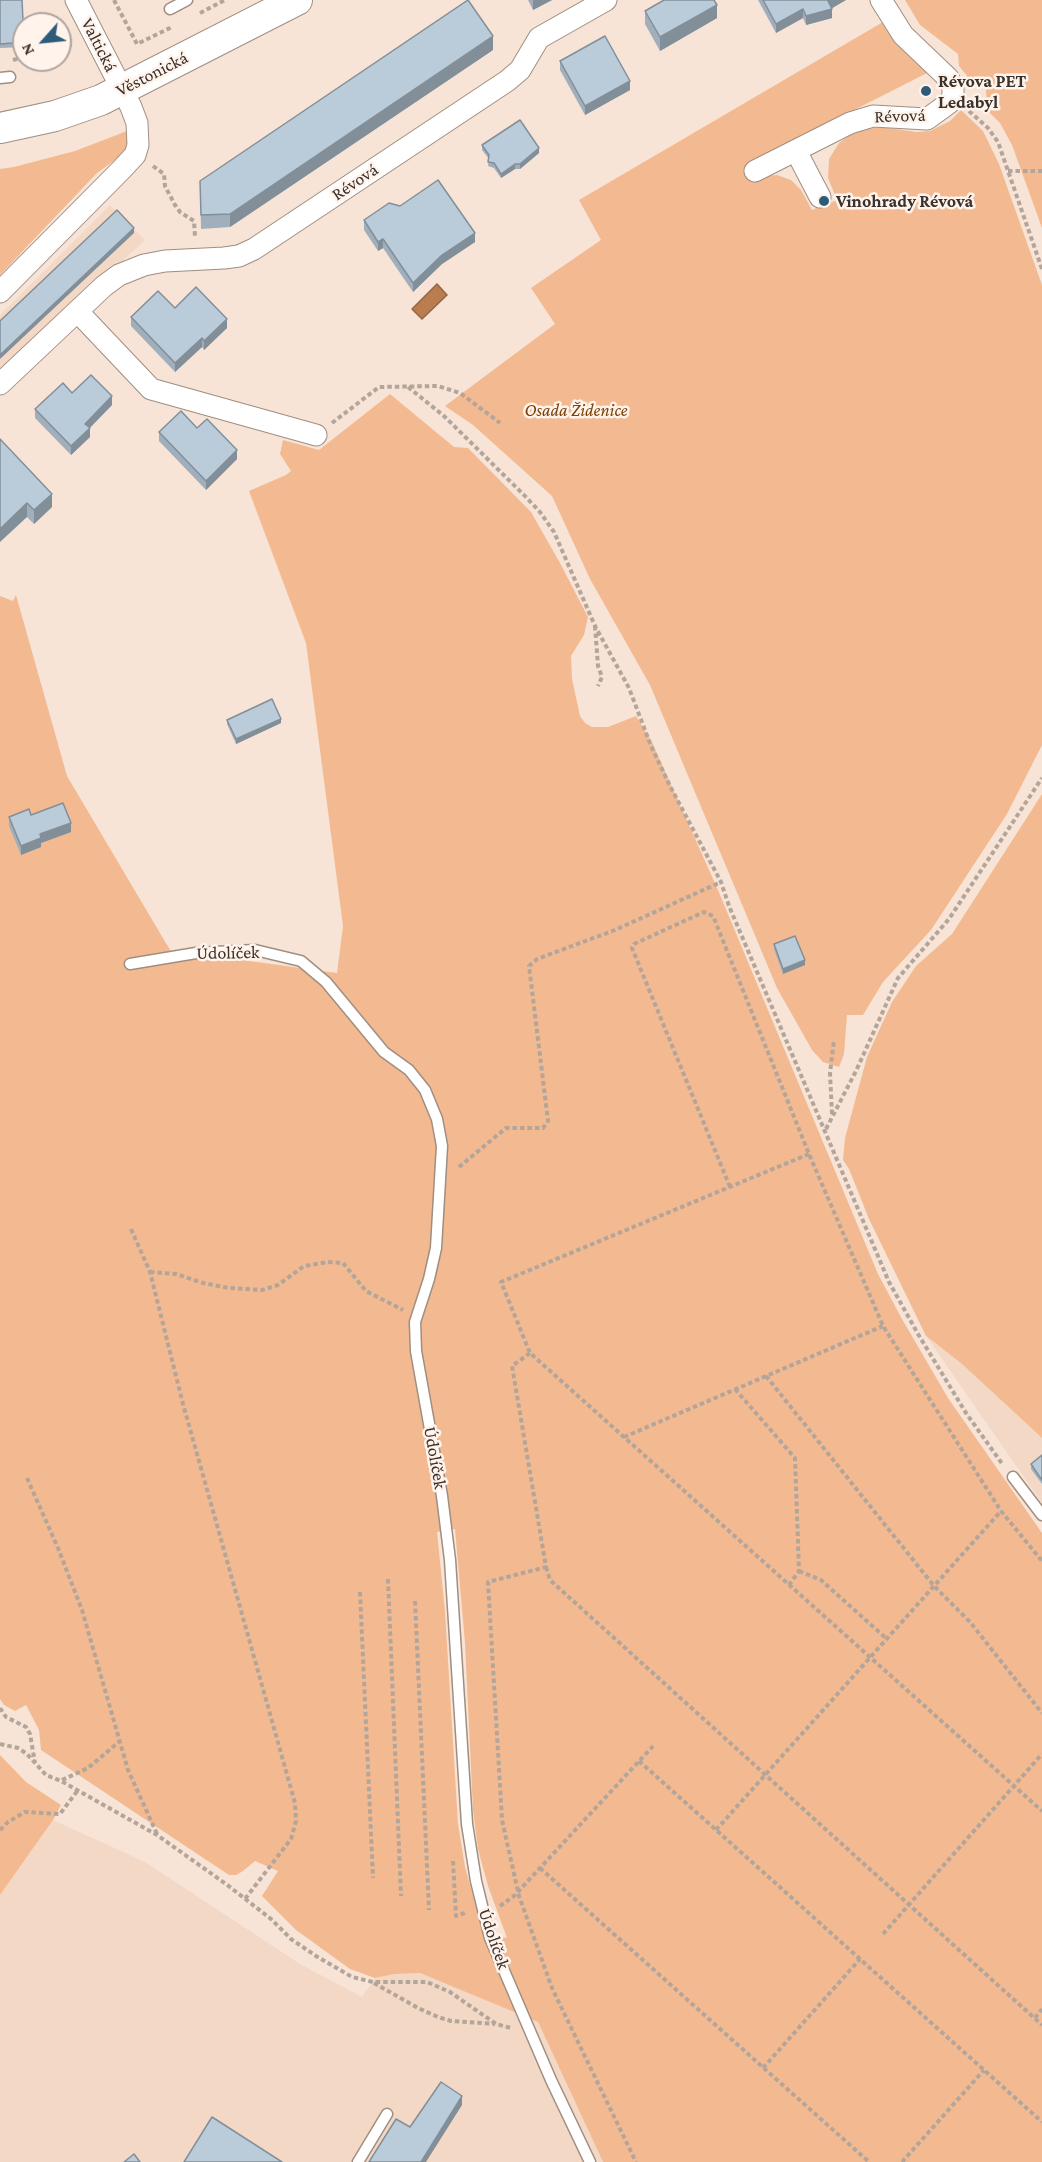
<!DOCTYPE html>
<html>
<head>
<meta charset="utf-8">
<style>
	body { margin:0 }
	#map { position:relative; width:1042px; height:2162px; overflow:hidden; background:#f7e4d6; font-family:"Crimson Pro",serif }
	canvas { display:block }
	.north { position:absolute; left:12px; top:12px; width:60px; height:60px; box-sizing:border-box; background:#fff3eb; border:2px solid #b0a59f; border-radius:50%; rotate:243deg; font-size:16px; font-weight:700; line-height:24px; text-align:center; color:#39312c }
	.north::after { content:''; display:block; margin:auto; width:21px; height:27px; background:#2d5b7a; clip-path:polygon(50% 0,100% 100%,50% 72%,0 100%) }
</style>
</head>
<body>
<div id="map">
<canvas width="1042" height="2162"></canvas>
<div class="north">N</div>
</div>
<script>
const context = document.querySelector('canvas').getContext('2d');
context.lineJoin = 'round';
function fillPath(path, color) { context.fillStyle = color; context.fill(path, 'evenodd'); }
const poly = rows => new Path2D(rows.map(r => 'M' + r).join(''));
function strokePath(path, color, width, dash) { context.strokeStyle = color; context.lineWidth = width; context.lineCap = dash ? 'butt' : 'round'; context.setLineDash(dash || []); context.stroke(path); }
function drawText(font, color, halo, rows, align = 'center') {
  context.font = font + ' "Crimson Pro",serif'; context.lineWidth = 5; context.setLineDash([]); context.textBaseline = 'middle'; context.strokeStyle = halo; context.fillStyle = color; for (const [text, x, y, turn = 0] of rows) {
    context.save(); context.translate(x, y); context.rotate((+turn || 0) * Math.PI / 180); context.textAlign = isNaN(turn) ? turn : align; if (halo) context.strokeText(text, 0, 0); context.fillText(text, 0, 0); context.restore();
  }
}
fillPath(poly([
	[110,205,145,240,0,376,0,315],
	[926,1336,962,1364,1042,1438,1042,1503],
	[53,1820,145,1862,300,1964,362,1997,375,1978,394,1974,420,1973,538,2022,603,2162,0,2162,0,1895]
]), '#f2d8c5');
fillPath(poly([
	[905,0,1042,0,1042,228,1012,145,1000,123,988,111,985,82,968,77,959,66,958,54,920,25],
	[883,22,929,72,748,164,763,176,777,175,791,180,801,190,812,210,837,200,828,178,829,159,839,143,850,135,866,129,882,127,917,132,930,131,950,121,961,110,983,131,999,164,1042,285,1042,745,1007,814,931,930,883,982,863,1015,847,1015,844,1054,839,1067,823,1062,812,1050,777,988,650,685,590,579,552,496,473,425,445,406,555,324,531,288,601,240,579,200],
	[127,131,129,150,97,173,0,275,0,169,14,167,75,151],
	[390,394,454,447,468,448,531,512,560,563,588,617,584,635,571,656,572,679,580,716,585,723,592,727,608,727,636,716,652,742,718,890,878,1274,902,1319,948,1398,1042,1533,1042,2162,603,2162,538,2022,420,1973,394,1974,375,1978,350,1969,296,1930,262,1896,278,1871,255,1861,243,1871,236,1875,229,1875,41,1750,39,1730,26,1705,15,1711,4,1705,0,1699,0,596,13,601,16,595,67,776,173,955,206,955,337,973,343,926,306,643,249,491,286,475,291,471,280,454,283,440,319,450],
	[455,1529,465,1643,473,1810,478,1849,488,1886,507,1938,484,1934,465,1867,458,1824,445,1611,437,1532],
	[1042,794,1042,1438,962,1364,926,1336,869,1219,849,1169,843,1160,845,1138,867,1057,892,1002,916,966,952,934],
	[0,1755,26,1782,61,1805,53,1820,0,1895]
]), '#f3ba91');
const water = poly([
	[437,284,447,295,422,319,412,309,437,284]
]);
fillPath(water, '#bb7d4f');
strokePath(water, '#946644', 1.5);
const lane = poly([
	[170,9,187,0],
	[0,78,10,77],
	[130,964,196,953,255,950,301,961,326,982,384,1052,409,1070,425,1090,437,1119,442,1146,436,1248,429,1279,415,1322,416,1351,442,1496,450,1560,467,1824,476,1881,490,1938,551,2080,590,2162],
	[1013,1477,1042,1515],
	[358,2162,387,2114]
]);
const street = poly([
	[796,151,820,197],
	[755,171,850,123,873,116,927,119,949,103,953,96,953,87,948,78,903,35,881,0],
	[0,292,122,169,135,155,138,145,137,123,131,107,76,0],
	[78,312,151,389,316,435],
	[0,384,104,286,119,275,144,265,165,261,224,258,239,256,254,249,507,81,520,70,539,38,606,0]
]);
const secondary = poly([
	[0,128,55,116,101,100,297,0]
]);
strokePath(lane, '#a08e81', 13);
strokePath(street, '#a08e81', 23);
strokePath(secondary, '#a08e81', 32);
strokePath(poly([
	[114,0,137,44,172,27],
	[200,13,225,0],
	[60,48,74,44],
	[13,60,24,57],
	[969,111,988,128,998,142,1042,269],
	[153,166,164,174,165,186,175,205,180,212,194,221,195,237],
	[1008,171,1042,171],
	[408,387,444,416,524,495,540,512,554,532,595,626,629,688,651,746,670,786,721,882,729,906,889,1282,918,1334,966,1413,1003,1465],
	[332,423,379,387,438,386,460,393,500,423],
	[595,626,598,666,602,677,598,686],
	[832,1114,830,1073,834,1040],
	[826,1129,856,1071,898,978,949,919,1042,778],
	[809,1154,501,1282,530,1353,1042,1811],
	[459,1167,506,1128,543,1128,548,1121,529,966,537,959,615,930,721,882],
	[730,1187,632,948,634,944,704,912,713,916,809,1154,883,1326,1001,1511,1042,1561],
	[131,1229,150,1272,183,1404,295,1803,296,1821,291,1839,245,1899],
	[150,1272,176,1274,203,1283,229,1288,262,1290,278,1285,304,1266,328,1262,343,1263,366,1291,403,1310],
	[530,1353,512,1366,546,1567,488,1582,502,1820,519,1896,552,1988,636,2162],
	[766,1376,934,1586,970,1622,1042,1713],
	[735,1389,795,1458,799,1571,789,1585],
	[624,1437,883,1326],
	[27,1478,58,1548,82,1610,128,1770,157,1834],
	[546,1567,550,1580,1042,2025],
	[799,1571,821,1580,887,1639],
	[388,1579,401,1896],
	[360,1592,373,1878],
	[415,1601,429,1910],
	[0,1708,6,1717,26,1727,30,1734,35,1763],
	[0,1744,18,1748,27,1754,46,1775,61,1781,157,1835,226,1884,271,1919,291,1939,316,1956,352,1977,373,1982,427,1982,450,1992,496,2024,511,2028],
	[639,1761,1042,2122],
	[62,1780,88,1768,120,1741],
	[0,1830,8,1822,25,1812,60,1814,78,1790],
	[716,1830,1001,1511],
	[453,1861,456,1916,467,1912],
	[540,1868,869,2162],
	[500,1906,514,1896,654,1745],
	[883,1934,1042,1754],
	[374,1983,418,2008,438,2017,451,2021,495,2024],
	[1035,2018,1042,2009],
	[763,2068,860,1959],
	[902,2162,984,2070]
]), '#b4a59a', 4, [4.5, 3]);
strokePath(lane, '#fff', 10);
strokePath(street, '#fff', 21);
strokePath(secondary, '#fff', 30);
fillPath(poly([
	[0,0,24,37,24,47,0,48],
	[528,0,552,0,533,10],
	[758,0,846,0,832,8,832,18,806,25,803,18,776,33],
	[645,11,717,18,660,51,645,24],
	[493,50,230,227,201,229,200,181],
	[560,61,630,90,585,115,560,70],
	[482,145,539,153,520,169,515,169,501,178,494,168,488,166,489,159,482,150],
	[364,220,475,242,442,264,413,292,383,248,378,251,364,230],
	[175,308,227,328,204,350,202,347,175,372,131,326,131,317],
	[72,393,112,405,89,428,90,437,71,455,35,418,35,409],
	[197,428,237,459,206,490,159,441,159,432],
	[0,439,52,507,34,524,27,517],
	[227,720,281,723,236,744,227,724],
	[31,815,71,832,41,843,41,847,21,855,9,826,9,817],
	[774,944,805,965,783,974,774,949],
	[1042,1455,1042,1484,1031,1469,1031,1464]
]), '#a0afbb');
fillPath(poly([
	[533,0,552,0,533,10],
	[830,0,846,0,829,10,832,9,832,18,806,25,806,16],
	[717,5,717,18,660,51,660,37],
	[803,9,803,18,776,33,776,24],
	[493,36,493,50,230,227,230,214],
	[630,81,630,90,585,115,585,106],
	[539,148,539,153,520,169,520,164],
	[515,164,515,169,501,178,501,174],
	[134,228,134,233,0,359,0,355],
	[475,233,475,242,442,264,413,292,413,283,442,255],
	[383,239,383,248,378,251,378,242],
	[227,319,227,328,204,350,204,341],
	[202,338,202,347,175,372,175,363],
	[112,396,112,405,85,433,85,424],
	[90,428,90,437,71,455,71,446],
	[237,450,237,459,206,490,206,481],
	[52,494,52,507,34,524,34,510],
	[27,503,27,517,0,542,0,529],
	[281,719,281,723,236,744,236,739],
	[71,823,71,832,41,843,41,847,21,855,21,846,40,834],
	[805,960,805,965,783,974,783,969],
	[462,2096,462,2105,426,2162,421,2162]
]), '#828f99');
const building = poly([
	[0,0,22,0,24,42,0,44,0,0],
	[468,0,493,36,230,214,201,215,200,181,468,0],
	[664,0,714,0,717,5,660,37,645,11,664,0],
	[763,0,830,0,828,1,832,9,806,16,803,9,776,24,763,0],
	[605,36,630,81,585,106,560,61,605,36],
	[520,120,539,148,520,164,515,164,501,174,494,163,488,162,489,155,482,145,520,120],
	[438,180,475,233,442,255,413,283,383,239,378,242,364,220,389,203,400,206,438,180],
	[117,210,134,228,0,355,0,321,117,210],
	[196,287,227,319,204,341,202,338,175,363,131,317,158,291,175,308,196,287],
	[91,375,112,396,85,424,90,428,71,446,35,409,63,383,72,393,91,375],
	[181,411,197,428,207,419,237,450,206,481,159,432,181,411],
	[0,439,52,494,34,510,27,503,0,529,0,439],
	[272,699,281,719,236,739,227,720,272,699],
	[63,803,71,823,40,834,41,838,21,846,9,817,29,809,31,815,63,803],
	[795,936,805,960,783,969,774,944,795,936],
	[1042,1455,1042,1480,1031,1464,1042,1455],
	[441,2082,462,2096,421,2162,369,2162,396,2119,410,2127,441,2082],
	[212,2117,282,2162,184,2162,212,2117],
	[134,2154,140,2162,124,2162,134,2154]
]);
fillPath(building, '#baccda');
strokePath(building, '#828f99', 1.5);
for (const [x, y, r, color] of [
	[926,91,6,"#2d5b7a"],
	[824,201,6,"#2d5b7a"]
]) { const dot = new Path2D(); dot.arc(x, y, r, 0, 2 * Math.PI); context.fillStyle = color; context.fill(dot); strokePath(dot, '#fff3eb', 2); }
drawText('18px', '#39312c', '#fff3eb', [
	["Valtická",99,45,63],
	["Věstonická",152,74,-27],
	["Révová",900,116,-2],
	["Révová",355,182,-34],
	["Údolíček",228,953,-1],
	["Údolíček",435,1458,80],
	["Údolíček",494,1939,71]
]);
drawText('bold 18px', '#39312c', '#fff3eb', [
	["Révova PET",938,81],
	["Ledabyl",938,102],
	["Vinohrady Révová",836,201]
], 'left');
drawText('italic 18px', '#7d4207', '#fff3eb', [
	["Osada Židenice",576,410]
]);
</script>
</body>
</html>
